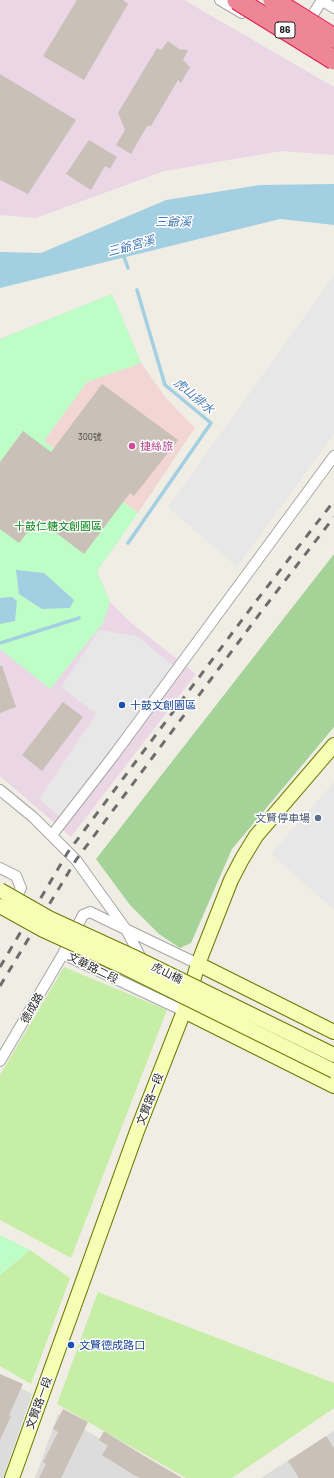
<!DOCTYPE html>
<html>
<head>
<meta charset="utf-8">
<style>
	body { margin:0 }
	canvas { display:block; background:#f0ede4 }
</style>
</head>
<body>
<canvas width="334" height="1478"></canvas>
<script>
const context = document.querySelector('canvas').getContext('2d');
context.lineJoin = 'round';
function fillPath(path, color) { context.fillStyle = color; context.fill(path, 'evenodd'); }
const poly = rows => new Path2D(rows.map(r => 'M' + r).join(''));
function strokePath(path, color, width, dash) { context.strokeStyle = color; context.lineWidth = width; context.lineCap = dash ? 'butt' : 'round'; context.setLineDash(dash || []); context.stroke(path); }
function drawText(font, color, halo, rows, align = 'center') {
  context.font = font + ' Barlow,"Noto Sans TC",sans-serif'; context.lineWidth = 3; context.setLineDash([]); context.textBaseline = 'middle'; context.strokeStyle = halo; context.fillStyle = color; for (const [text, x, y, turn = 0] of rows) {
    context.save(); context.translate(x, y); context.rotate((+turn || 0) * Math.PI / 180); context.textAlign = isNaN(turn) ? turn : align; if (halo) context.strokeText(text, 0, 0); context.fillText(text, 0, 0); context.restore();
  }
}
fillPath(poly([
	[0,1377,32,1394,3,1478,0,1478],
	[58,1414,167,1478,35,1478],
	[334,1431,334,1478,261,1478]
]), '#dddcdc');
fillPath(poly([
	[141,363,166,398,195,428,138,513,44,441,87,382]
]), '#f2d6d3');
fillPath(poly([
	[0,0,184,0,334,87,334,155,282,151,164,171,36,218,0,215],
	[112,294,141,363,87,382,44,441,138,513,97,571,110,602,130,622,196,674,71,837,0,776,0,339]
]), '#ead6e5');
fillPath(poly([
	[64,967,167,1010,71,1258,0,1220,0,1075],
	[30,1250,70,1278,31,1384,0,1366,0,1275],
	[98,1292,334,1383,334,1408,232,1478,186,1478,57,1404]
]), '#c6eea7');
fillPath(poly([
	[334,554,334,727,232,849,191,943,180,948,159,934,130,905,96,859]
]), '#a5d296');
fillPath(poly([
	[112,294,141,363,87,382,44,441,138,513,97,571,110,602,103,623,50,689,0,649,0,339],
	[0,1235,30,1250,0,1275]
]), '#bffdc7');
fillPath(poly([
	[334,275,334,434,237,567,168,507],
	[99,630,137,636,175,667,60,817,39,799,96,714,61,687],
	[334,782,334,910,271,854]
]), '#e7e7e7');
fillPath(poly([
	[334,184,334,225,280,219,0,288,0,252,41,253,166,200,260,185],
	[16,570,44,573,74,600,70,608,42,609,19,594],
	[12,597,17,601,15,621,0,624,0,598]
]), '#a2cfe1');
strokePath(poly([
	[123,254,128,268],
	[128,543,211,423,165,385,137,290],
	[0,643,79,618]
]), '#a2cfe1', 3.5);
fillPath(poly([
	[77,0,123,0,128,4,84,80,43,56],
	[168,41,179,49,188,50,183,60,190,67,181,83,178,80,151,126,147,126,131,154,116,145,125,130,118,113,157,48,161,50],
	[0,74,76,120,28,194,0,180],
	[89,140,117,157,110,169,105,166,91,190,66,174],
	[102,384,178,440,134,496,130,493,84,554,38,519,19,543,0,529,0,462,23,431,51,452],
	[0,666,2,666,16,707,0,713],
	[63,702,83,717,42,771,22,755],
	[0,1374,23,1384,9,1415,11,1416,0,1440],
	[63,1409,88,1422,61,1478,39,1478,46,1464,43,1462,58,1432,53,1429],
	[104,1431,141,1454,182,1478,140,1478,132,1474,102,1455,108,1446,99,1440],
	[326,1436,334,1448,334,1478,299,1478,288,1461]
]), '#c9c0b7');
const street = poly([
	[220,0,242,13],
	[321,0,334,8],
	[306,26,322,0],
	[0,790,33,817,76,860,127,931,143,962],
	[52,835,114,755,334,456],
	[0,868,16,876,21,888,13,904],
	[184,1011,63,954,83,915,90,912,198,964],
	[0,1061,63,954]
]);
const secondary = poly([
	[198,964,334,1032],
	[184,1011,334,1086],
	[12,1478,137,1131,184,1011,198,964,231,880,242,859,256,836,334,745]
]);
strokePath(street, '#a6a6a6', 12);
strokePath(secondary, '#687c00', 16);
strokePath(street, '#fff', 10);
strokePath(secondary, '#f6feb5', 14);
strokePath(poly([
	[0,967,68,852,257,600,334,501],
	[0,986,76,860,264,608,334,517]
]), '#6d6d6d', 3, [8, 8]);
const secondaryBridge = poly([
	[0,890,49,918,132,956,334,1055],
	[0,906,43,930,126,968,334,1071]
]);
const highwayBridge = poly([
	[237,0,334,60],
	[273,0,334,38]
]);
strokePath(secondaryBridge, '#687c00', 16, []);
strokePath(highwayBridge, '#e71955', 21, []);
strokePath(secondaryBridge, '#f6feb5', 14);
strokePath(highwayBridge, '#ed8795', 19);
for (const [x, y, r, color] of [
	[132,446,4,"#d1479c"],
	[122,705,4,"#1a4fb4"],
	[318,818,4,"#5c6f8a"],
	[71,1345,4,"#1a4fb4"]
]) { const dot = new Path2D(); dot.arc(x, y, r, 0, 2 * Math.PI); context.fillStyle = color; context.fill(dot); strokePath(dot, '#fff', 1.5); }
drawText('9px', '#4a4745', null, [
	["300號",90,437]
]);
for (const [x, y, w] of [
	[285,30,20]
]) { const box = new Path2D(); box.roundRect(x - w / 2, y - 8, w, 16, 3); context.fillStyle = '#fff'; context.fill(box); strokePath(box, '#1f1f1f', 1); }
drawText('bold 10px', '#1f1f1f', null, [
	["86",285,30]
]);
drawText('11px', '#b23c85', '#fff', [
	["捷絲旅",140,446]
], 'left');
drawText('11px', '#048616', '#fff', [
	["十鼓仁糖文創園區",58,526]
]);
drawText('11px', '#164399', '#fff', [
	["十鼓文創園區",130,705],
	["文賢德成路口",79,1345]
], 'left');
drawText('11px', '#4e5e75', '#fff', [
	["文賢停車場",310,818]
], 'right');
drawText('11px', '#1f1f1f', '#fff', [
	["文華路二段",93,968,26],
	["虎山橋",167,973,26],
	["德成路",32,1008,-60],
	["文賢路一段",150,1099,-69],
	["文賢路一段",39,1403,-70]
]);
drawText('italic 12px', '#4477b6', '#fff', [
	["三爺溪",173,222],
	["三爺宮溪",131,246,-15],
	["虎山排水",194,396,40]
]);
</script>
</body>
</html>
